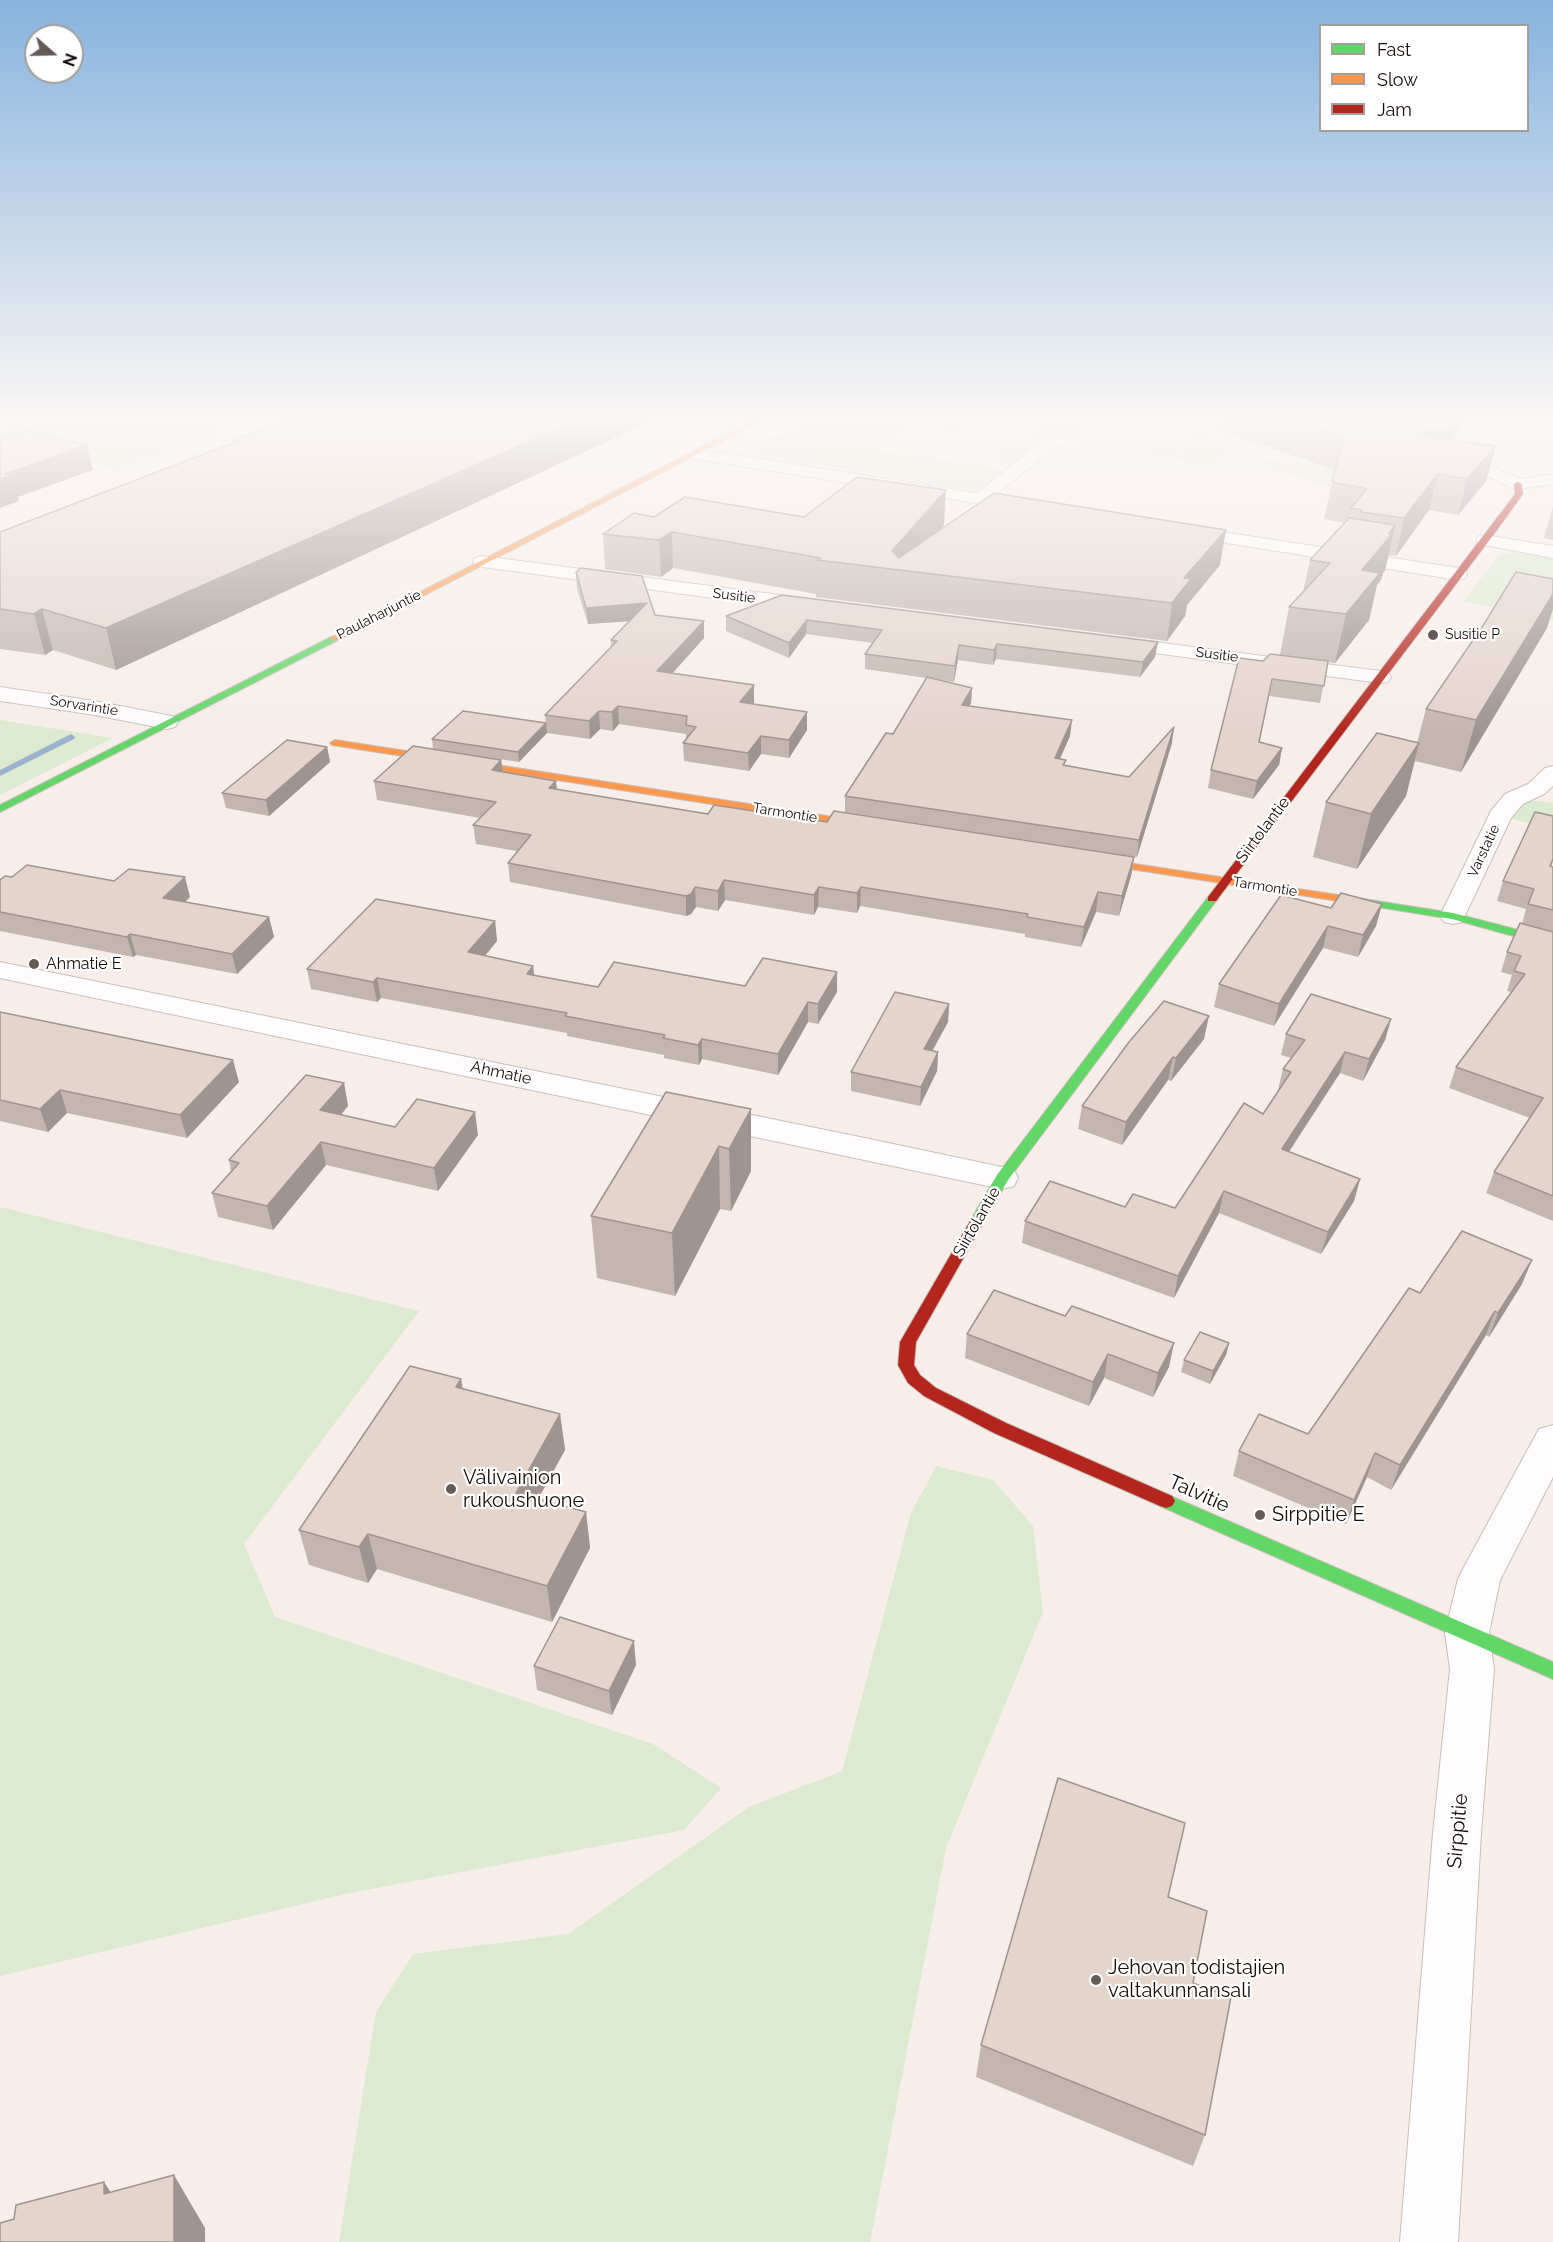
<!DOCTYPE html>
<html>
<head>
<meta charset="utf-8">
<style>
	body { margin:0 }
	#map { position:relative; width:1553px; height:2242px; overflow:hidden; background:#f7eee9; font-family:Raleway,sans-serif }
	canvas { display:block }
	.legend { position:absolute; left:1319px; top:24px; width:210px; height:108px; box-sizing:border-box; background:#fff; border:2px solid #a19e9c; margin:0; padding:8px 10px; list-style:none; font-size:18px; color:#150c08 }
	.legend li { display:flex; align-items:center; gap:12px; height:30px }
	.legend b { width:30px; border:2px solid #a19e9c }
	.north { position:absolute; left:24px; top:24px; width:60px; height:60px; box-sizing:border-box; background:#fff; border:2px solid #a19e9c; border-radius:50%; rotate:110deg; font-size:16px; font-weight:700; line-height:24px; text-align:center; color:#150c08 }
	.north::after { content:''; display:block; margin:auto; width:21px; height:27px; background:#645b57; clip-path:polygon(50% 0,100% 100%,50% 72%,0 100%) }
</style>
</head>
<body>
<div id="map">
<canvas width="1553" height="2242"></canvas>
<ul class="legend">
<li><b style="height:8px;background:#63d668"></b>Fast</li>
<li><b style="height:8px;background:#ff974d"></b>Slow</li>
<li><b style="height:8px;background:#b3261e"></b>Jam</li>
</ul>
<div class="north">N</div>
</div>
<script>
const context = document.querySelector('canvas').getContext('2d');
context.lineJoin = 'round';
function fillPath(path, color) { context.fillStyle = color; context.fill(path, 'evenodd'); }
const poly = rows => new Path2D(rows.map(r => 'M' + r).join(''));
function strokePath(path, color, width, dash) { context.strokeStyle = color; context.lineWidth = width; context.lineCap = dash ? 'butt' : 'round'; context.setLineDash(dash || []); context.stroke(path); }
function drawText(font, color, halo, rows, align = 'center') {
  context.font = font + ' Raleway,sans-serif'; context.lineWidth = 4.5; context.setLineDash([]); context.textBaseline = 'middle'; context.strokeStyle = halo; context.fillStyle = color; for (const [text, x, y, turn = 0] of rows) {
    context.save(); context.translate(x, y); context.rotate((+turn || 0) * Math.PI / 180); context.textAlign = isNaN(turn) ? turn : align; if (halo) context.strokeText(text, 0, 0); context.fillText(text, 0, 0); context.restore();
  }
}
fillPath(poly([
	[25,421,250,421,115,470,14,441,0,445,0,429],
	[1042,421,1087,421,1069,440,1047,437,1014,466,993,461,1000,452,967,447,976,438,1023,443,1031,434,1037,434,1038,432,1033,432],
	[801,422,962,421,960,424,965,425,956,432,905,430,891,441,884,440,877,446,884,447,880,452,986,465,1002,471,977,491,749,453,776,435,782,436,789,432,784,431],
	[1199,431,1214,447,1223,447,1226,452,1210,466,1128,451,1168,448,1183,450],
	[1258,460,1277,460,1375,472,1347,493,1257,463],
	[1516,552,1553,558,1553,621,1464,601,1499,554],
	[0,720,113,738,0,795],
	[1529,800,1553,803,1553,829,1512,819,1514,812],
	[0,1207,419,1311,244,1544,275,1617,653,1744,721,1788,684,1830,345,1894,0,1976],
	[936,1466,993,1480,1033,1526,1043,1612,946,1848,870,2242,339,2242,376,2012,413,1954,568,1934,749,1807,842,1771,911,1513]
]), '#dceacf');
fillPath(poly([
	[71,734,75,737,74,739,0,776,0,770,71,734]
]), '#98b2d0');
const street = poly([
	[1052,436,1081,441,1083,444,1075,449,1055,446,995,496,1033,502,1036,506,1033,510,1027,511,696,459,688,454,696,449,977,493,1046,438,1052,436],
	[1450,448,1520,479,1553,474,1553,484,1518,489,1512,488,1444,456,1442,453,1444,450,1450,448],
	[1183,526,1458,568,1465,570,1467,574,1465,578,1458,580,1177,535,1174,531,1177,527,1183,526],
	[1485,535,1553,546,1553,558,1479,544,1476,540,1479,536,1485,535],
	[482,556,810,599,817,601,820,605,817,609,810,611,475,566,473,562,475,558,482,556],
	[1116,637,1380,671,1388,672,1391,677,1388,682,1380,683,1109,647,1106,643,1109,639,1116,637],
	[0,687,89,700,167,715,175,717,178,722,175,727,167,729,89,714,0,701,0,687],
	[1553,766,1553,786,1544,794,1523,804,1511,818,1462,922,1453,924,1444,922,1440,916,1491,811,1505,794,1528,784,1545,768,1553,766],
	[0,962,860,1137,1002,1167,1014,1170,1018,1178,1014,1186,1002,1189,0,978,0,962],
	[1553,1425,1553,1477,1500,1580,1489,1633,1494,1669,1481,1833,1458,2242,1400,2242,1433,1833,1450,1669,1445,1633,1458,1579,1464,1567,1539,1429,1553,1425]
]);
const fast = poly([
	[333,636,337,639,336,641,0,812,0,805,333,636],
	[1338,895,1453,913,1553,939,1553,947,1452,919,1334,900,1332,898,1338,895],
	[1212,896,1218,899,1216,901,1008,1180,984,1221,974,1221,972,1218,997,1175,1208,897,1212,896],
	[1166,1494,1553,1662,1553,1679,1160,1506,1157,1501,1160,1496,1166,1494]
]);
const slow = poly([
	[752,421,761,421,336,641,329,639,752,421],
	[335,740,872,823,877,826,872,829,332,745,330,743,335,740],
	[1089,857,1338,895,1344,898,1338,901,1085,862,1085,858,1089,857]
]);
const jam = poly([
	[1518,482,1522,484,1523,494,1497,530,1216,901,1208,901,1208,897,1515,494,1514,484,1518,482],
	[979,1213,986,1218,916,1342,914,1365,920,1375,936,1388,1006,1423,1172,1496,1175,1501,1172,1506,1166,1508,1160,1506,994,1433,924,1396,908,1383,898,1365,900,1342,972,1218,979,1213]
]);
strokePath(street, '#c8bfba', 2);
strokePath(fast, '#c8bfba', 2);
strokePath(slow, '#c8bfba', 2);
strokePath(jam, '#c8bfba', 2);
fillPath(street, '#fefcfc');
fillPath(fast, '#63d668');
fillPath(slow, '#ff974d');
fillPath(jam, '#b3261e');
fillPath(poly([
	[282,422,649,422,116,670,53,650,45,655,0,649,0,532,233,443,232,440],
	[1218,422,1461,422,1454,440,1496,446,1486,481,1458,515,1429,510,1396,556,1389,555,1381,580,1377,585,1369,620,1335,663,1328,662,1320,703,1269,696,1259,742,1282,748,1279,765,1253,799,1208,788,1211,770,1263,661,1280,655,1289,607,1303,592,1310,560,1345,523,1324,519,1335,470,1217,429],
	[1553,506,1553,540,1544,538],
	[654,517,804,517,944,525,940,530,1220,565,1187,605,1185,616,1167,641,816,597,816,594,673,568,661,577,605,569,603,534],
	[576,572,655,615,704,638,672,674,754,685,754,703,753,704,807,712,807,730,789,758,761,754,749,771,684,761,683,743,686,739,686,734,619,724,613,731,600,729,590,739,547,733,519,762,433,749,432,739,546,723,545,715,611,647,611,640,629,621,588,624,577,589],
	[782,595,1155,657,1140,677,996,659,993,665,958,660,954,682,937,679,972,688,971,703,969,706,1070,736,1060,759,1065,765,1129,777,1172,743,1137,857,845,812,845,796,893,734,926,678,865,669,865,654,873,643,806,634,789,658,726,631,726,616],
	[1484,624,1547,628,1461,772,1415,761,1406,796,1357,869,1313,857,1326,802,1417,743,1426,709],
	[327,747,330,762,269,816,226,808,222,793],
	[501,760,503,772,557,789,708,814,827,822,1134,857,1131,876,1119,916,1096,912,1081,947,1025,937,1025,934,860,906,857,913,818,907,814,915,725,900,718,911,696,907,691,914,686,916,510,882,508,863,517,851,476,844,473,825,480,818,377,800,374,781],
	[1553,862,1551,867,1553,867,1553,932,1522,924,1526,909,1497,901,1503,881],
	[0,880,190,897,185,902,269,917,274,937,237,974,136,955,133,957,0,931],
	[1382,904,1376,926,1358,957,1323,948,1274,1026,1214,1007,1219,984,1331,908],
	[495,921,497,941,485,956,533,966,534,975,598,987,837,992,818,1024,808,1022,778,1075,702,1059,699,1065,664,1058,664,1055,567,1036,567,1033,381,998,377,1002,311,989,307,969],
	[1553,932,1553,1221,1486,1193,1494,1172,1530,1118,1449,1088,1456,1067,1511,992,1507,991,1512,975,1501,972,1507,952],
	[949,1004,948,1022,932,1051,938,1052,937,1071,920,1106,851,1091,851,1072],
	[0,1012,239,1082,187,1138,67,1113,48,1132,0,1121],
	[1391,1019,1385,1040,1363,1081,1340,1073,1289,1152,1360,1179,1354,1201,1321,1254,1219,1213,1174,1298,1022,1243,1025,1221,1125,1207,1175,1208,1263,1114,1279,1091,1278,1090,1283,1069,1291,1058,1281,1055,1286,1034],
	[1204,1039,1171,1081,1168,1080,1122,1145,1078,1129,1082,1106],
	[344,1083,348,1106,341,1115,395,1127,478,1135,438,1191,326,1165,273,1230,218,1217,212,1193,231,1171,229,1160],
	[751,1109,751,1171,731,1211,720,1209,675,1296,597,1278,591,1216],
	[1522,1284,1489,1337,1486,1335,1391,1490,1367,1477,1346,1524,1233,1476,1239,1451,1308,1434,1420,1293],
	[994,1290,1169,1367,1153,1397,1104,1378,1089,1406,965,1358,967,1334],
	[1229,1343,1226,1355,1210,1384,1181,1372,1184,1360],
	[461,1379,462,1388,560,1414,565,1450,538,1499,586,1512,590,1548,552,1622,377,1569,368,1583,309,1565,299,1530],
	[636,1665,612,1715,537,1690,534,1666],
	[1168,1897,1193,1983,1205,2135,1193,2166,976,2077,981,2045]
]), '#c3b6af');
fillPath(poly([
	[573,422,649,422,116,670,106,628],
	[1458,422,1461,422,1452,447],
	[1456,426,1446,463,1415,466,1423,432],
	[87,445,93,470,18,497,19,501,0,508,0,479,5,474],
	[1496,446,1486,481,1458,515,1467,479],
	[1438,474,1429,510,1396,556,1404,518],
	[946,490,944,525,905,571,892,551],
	[1395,525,1385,571,1383,573,1381,580,1377,585,1369,620,1335,663,1346,614,1362,570],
	[1226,530,1220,565,1187,605,1185,616,1167,641,1172,603,1184,578],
	[672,532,673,568,661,577,659,540],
	[1553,594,1553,609,1547,628,1461,772,1476,720],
	[647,603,647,620,588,624,586,608],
	[42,609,53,650,45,655,34,614],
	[807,620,806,634,789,658,789,643],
	[704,621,704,638,658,689,657,671],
	[1158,642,1155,657,1140,677,1143,662],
	[997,644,996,659,993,665,994,650],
	[959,645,958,660,954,682,955,666],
	[754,685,754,703,740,720,740,702],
	[972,688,971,703,961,720,962,705],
	[618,706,619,724,613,731,612,712],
	[599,711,600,729,590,739,589,721],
	[807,712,807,730,789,758,789,740],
	[1072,720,1070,736,1053,774,1055,758],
	[546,723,547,733,519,762,518,752],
	[1174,727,1172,743,1137,857,1139,840],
	[761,736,761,754,749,771,748,753],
	[1419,743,1406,796,1357,869,1371,814],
	[327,747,330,762,269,816,266,800],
	[1282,748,1279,765,1253,799,1257,781],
	[501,760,504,779,492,770],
	[556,781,558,799,549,788],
	[1134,857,1131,876,1119,916,1122,896],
	[185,877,190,897,169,917,163,898],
	[724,880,725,900,718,911,718,891],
	[695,887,696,907,691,914,686,916,686,896],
	[819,887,818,907,814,915,814,895],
	[861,887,860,906,857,913,857,893],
	[1098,892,1096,912,1081,947,1084,927],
	[1382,904,1376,926,1358,957,1363,935],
	[269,917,274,937,237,974,232,954],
	[495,921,497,941,471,972,468,952],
	[1328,926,1323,948,1274,1026,1279,1004],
	[130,934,136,955,133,957,127,937],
	[533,966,535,986,527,974],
	[837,972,837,992,818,1024,818,1004],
	[377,978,381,998,377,1002,373,982],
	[808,1002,808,1022,778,1075,778,1054],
	[949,1004,948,1022,923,1068,924,1049],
	[1209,1016,1204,1039,1171,1081,1176,1058],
	[1391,1019,1385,1040,1363,1081,1369,1059],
	[702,1039,702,1059,699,1065,698,1045],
	[938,1052,937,1071,920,1106,921,1087],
	[1345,1052,1340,1073,1276,1171,1282,1149],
	[1173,1057,1168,1080,1122,1145,1126,1122],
	[233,1060,239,1082,187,1138,180,1115],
	[344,1083,348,1106,325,1133,320,1110],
	[60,1090,67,1113,48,1132,40,1109],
	[751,1109,751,1171,731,1211,729,1149],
	[475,1112,478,1135,438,1191,434,1168],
	[321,1142,326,1165,273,1230,267,1206],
	[719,1146,720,1209,675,1296,672,1233],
	[1360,1179,1354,1201,1321,1254,1328,1232],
	[1224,1191,1219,1213,1174,1298,1178,1276],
	[1532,1260,1522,1284,1489,1337,1498,1313],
	[1495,1311,1486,1335,1391,1490,1400,1465],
	[1174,1343,1169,1367,1153,1397,1158,1373],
	[1229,1343,1226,1355,1210,1384,1213,1371],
	[1108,1354,1104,1378,1089,1406,1093,1382],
	[461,1379,467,1414,456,1387],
	[560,1414,565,1450,522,1528,516,1493],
	[1375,1453,1367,1477,1346,1524,1354,1500],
	[586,1512,590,1548,552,1622,547,1586],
	[368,1534,377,1569,368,1583,359,1547],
	[634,1641,636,1665,612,1715,609,1691],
	[174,2175,205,2228,205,2242,174,2242],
	[104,2182,139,2235,104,2194]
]), '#9f948f');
const building = poly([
	[282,422,573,422,106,628,42,609,34,614,0,609,0,532,238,441,232,440,282,422],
	[1301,422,1442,422,1456,426,1455,428,1423,432,1423,436,1496,446,1467,479,1438,474,1404,518,1361,512,1362,510,1351,508,1367,489,1332,482,1344,436,1301,422],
	[25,430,87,445,5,474,12,475,0,479,0,438,25,430],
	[857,477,946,490,892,551,899,558,994,493,1226,530,1184,578,1191,579,1172,603,817,560,821,558,672,532,659,540,603,534,634,513,654,517,685,497,804,517,857,477],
	[1349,518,1395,525,1389,534,1392,534,1362,570,1380,573,1346,614,1289,607,1330,563,1310,560,1349,518],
	[581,568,642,576,655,615,704,621,657,671,754,685,740,702,807,712,789,740,761,736,748,753,683,743,696,727,686,725,687,716,618,706,612,712,599,711,589,721,545,715,617,641,611,640,647,603,586,608,576,572,581,568],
	[1516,572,1553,579,1553,594,1476,720,1426,709,1484,624,1516,572],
	[782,595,1158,642,1143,662,997,644,994,650,959,645,955,666,865,654,882,630,807,620,789,643,726,616,782,595],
	[1270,654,1328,661,1324,686,1272,679,1259,742,1282,748,1257,781,1211,770,1239,658,1263,661,1270,654],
	[927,677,972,688,962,705,1072,720,1055,758,1066,760,1063,765,1129,777,1174,727,1139,840,845,796,886,733,893,734,927,677],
	[463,711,546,723,518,752,432,739,463,711],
	[1377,733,1419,743,1371,814,1326,802,1377,733],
	[287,740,327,747,266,800,222,793,287,740],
	[413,746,501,760,492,770,556,781,549,788,708,814,714,805,827,822,834,811,1134,857,1122,896,1098,892,1084,927,1027,917,1028,914,861,887,857,893,819,887,814,895,724,880,718,891,695,887,691,894,686,896,508,863,531,835,473,825,496,802,374,781,413,746],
	[1535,812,1553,816,1553,859,1550,866,1553,867,1553,910,1528,904,1534,889,1503,881,1535,812],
	[27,865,114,881,129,869,185,877,163,898,269,917,232,954,130,934,127,937,0,912,0,880,5,876,12,877,27,865],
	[1341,893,1382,904,1363,935,1328,926,1279,1004,1219,984,1281,895,1331,908,1341,893],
	[376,899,495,921,468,952,533,966,527,974,598,987,614,962,745,986,763,958,837,972,818,1004,808,1002,778,1054,702,1039,698,1045,663,1038,665,1035,565,1016,567,1013,377,978,373,982,307,969,376,899],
	[1520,923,1553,932,1553,1196,1494,1172,1543,1098,1456,1067,1525,974,1514,971,1521,956,1507,952,1520,923],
	[895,992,949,1004,924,1049,938,1052,921,1087,851,1072,895,992],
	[1311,994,1391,1019,1369,1059,1345,1052,1282,1149,1360,1179,1328,1232,1224,1191,1178,1276,1025,1221,1050,1181,1125,1207,1133,1194,1175,1208,1244,1103,1263,1114,1291,1072,1283,1069,1305,1040,1286,1034,1311,994],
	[1164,1001,1209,1016,1176,1058,1173,1057,1126,1122,1082,1106,1129,1042,1164,1001],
	[0,1012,233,1060,180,1115,60,1090,40,1109,0,1100,0,1012],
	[306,1075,344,1083,320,1110,395,1127,417,1099,475,1112,434,1168,321,1142,267,1206,212,1193,239,1163,229,1160,306,1075],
	[666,1092,751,1109,729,1149,719,1146,672,1233,591,1216,666,1092],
	[1462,1231,1532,1260,1498,1313,1495,1311,1400,1465,1375,1453,1354,1500,1239,1451,1259,1414,1308,1434,1409,1288,1420,1293,1462,1231],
	[994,1290,1065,1316,1072,1306,1174,1343,1158,1373,1108,1354,1093,1382,967,1334,994,1290],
	[1200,1332,1229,1343,1213,1371,1184,1360,1200,1332],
	[410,1366,461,1379,456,1387,560,1414,516,1493,586,1512,547,1586,368,1534,359,1547,299,1530,410,1366],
	[560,1617,634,1641,609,1691,534,1666,560,1617],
	[1058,1778,1185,1823,1168,1897,1207,1911,1193,1983,1231,1997,1205,2135,981,2045,1058,1778],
	[174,2175,174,2242,0,2242,0,2223,14,2219,16,2205,104,2182,104,2194,174,2175]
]);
fillPath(building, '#e3d4cc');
strokePath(building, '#9f948f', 1.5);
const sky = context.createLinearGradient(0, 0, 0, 735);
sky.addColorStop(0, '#88b3de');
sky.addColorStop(0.57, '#fbf7f5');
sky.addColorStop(1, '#fbf7f500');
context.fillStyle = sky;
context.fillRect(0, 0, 1553, 735);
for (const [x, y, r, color] of [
	[1433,635,6,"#645b57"],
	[34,964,6,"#645b57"],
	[451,1489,6,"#645b57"],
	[1260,1515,6,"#645b57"],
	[1096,1980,6,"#645b57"]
]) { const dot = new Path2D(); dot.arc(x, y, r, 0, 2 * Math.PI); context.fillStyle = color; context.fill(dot); strokePath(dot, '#fff', 2); }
drawText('14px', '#150c08', '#fff', [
	["Susitie",734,596,7],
	["Paulaharjuntie",379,615,-27],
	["Susitie",1217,655,7],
	["Sorvarintie",84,706,9],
	["Tarmontie",785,813,9],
	["Varstatie",1484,851,-65],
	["Tarmontie",1265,887,9]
]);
drawText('14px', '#150c08', '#fff', [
	["Susitie P",1445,635]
], 'left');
drawText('16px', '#150c08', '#fff', [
	["Siirtolantie",1263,830,-53],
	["Ahmatie",501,1073,12],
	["Siirtolantie",977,1222,-60]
]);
drawText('16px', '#150c08', '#fff', [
	["Ahmatie E",46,964]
], 'left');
drawText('20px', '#150c08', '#fff', [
	["Välivainion",463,1478],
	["rukoushuone",463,1501],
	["Sirppitie E",1272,1515],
	["Jehovan todistajien",1108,1968],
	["valtakunnansali",1108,1991]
], 'left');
drawText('20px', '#150c08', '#fff', [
	["Talvitie",1199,1494,24],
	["Sirppitie",1458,1831,-85]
]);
</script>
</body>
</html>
